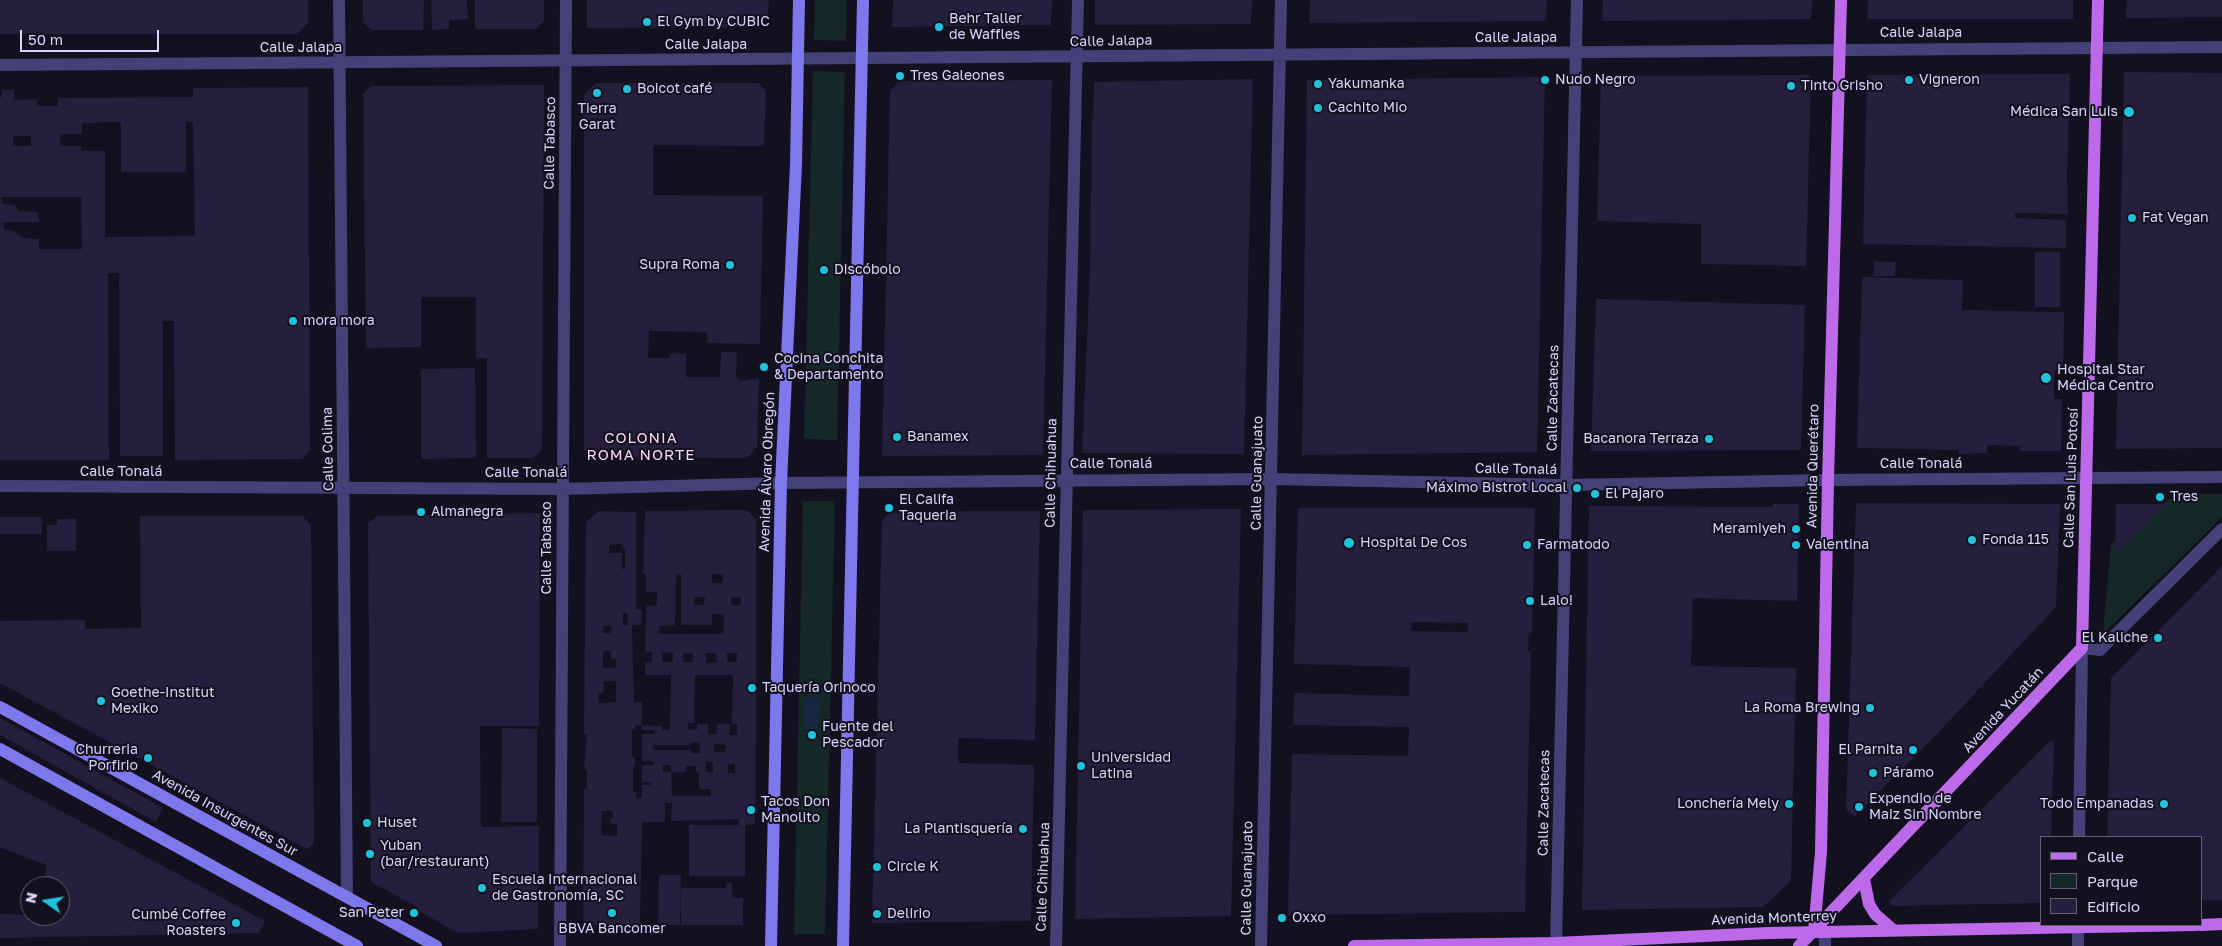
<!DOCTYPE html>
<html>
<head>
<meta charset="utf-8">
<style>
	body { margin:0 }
	#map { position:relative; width:2222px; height:946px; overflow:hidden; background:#13101f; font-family:"Golos Text",sans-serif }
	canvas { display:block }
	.legend { position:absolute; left:2040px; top:836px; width:162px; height:90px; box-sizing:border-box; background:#13101f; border:1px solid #625e76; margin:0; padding:6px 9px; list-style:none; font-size:15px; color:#d9d4f9 }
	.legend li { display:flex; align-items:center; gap:10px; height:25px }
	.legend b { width:25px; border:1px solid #625e76 }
	.north { position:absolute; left:20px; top:876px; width:50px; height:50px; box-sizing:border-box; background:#13101f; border:1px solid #625e76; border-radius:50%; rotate:283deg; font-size:14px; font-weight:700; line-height:20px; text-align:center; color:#d9d4f9 }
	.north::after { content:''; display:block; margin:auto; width:18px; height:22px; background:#1fc3da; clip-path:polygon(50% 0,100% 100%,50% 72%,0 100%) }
	.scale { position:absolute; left:20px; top:30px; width:139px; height:22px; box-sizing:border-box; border:2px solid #d9d4f9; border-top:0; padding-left:6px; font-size:15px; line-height:18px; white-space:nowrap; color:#d9d4f9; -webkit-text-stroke:4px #13101f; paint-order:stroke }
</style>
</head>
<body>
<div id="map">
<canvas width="2222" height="946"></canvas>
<ul class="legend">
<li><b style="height:6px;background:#bd6aea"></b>Calle</li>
<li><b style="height:14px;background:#142828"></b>Parque</li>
<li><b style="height:14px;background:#251e3d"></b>Edificio</li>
</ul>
<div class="north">N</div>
<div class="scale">50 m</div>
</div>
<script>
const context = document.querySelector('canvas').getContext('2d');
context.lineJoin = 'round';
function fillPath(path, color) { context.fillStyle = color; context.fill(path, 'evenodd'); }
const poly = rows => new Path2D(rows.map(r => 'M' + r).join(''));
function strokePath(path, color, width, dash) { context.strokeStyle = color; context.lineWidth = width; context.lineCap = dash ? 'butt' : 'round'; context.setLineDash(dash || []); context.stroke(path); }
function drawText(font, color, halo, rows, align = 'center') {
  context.font = font + ' "Golos Text",sans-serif'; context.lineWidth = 4; context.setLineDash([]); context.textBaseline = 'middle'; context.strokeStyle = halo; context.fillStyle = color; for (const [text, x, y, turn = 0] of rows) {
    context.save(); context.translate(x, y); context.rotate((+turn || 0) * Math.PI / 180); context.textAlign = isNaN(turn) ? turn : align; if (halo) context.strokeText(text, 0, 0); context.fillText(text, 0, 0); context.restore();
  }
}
fillPath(poly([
	[815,0,847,0,846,41,814,40],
	[813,71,845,72,837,440,804,439],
	[2176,494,2222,494,2222,517,2103,634,2111,544],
	[803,501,835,501,825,934,794,934]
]), '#142828');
fillPath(poly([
	[806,697,818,697,818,736,806,736]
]), '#162743');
fillPath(poly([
	[0,0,308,0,308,23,297,34,0,34],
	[363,0,424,0,423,30,371,30,363,22],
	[431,0,467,0,468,19,449,20,449,29,432,30],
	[475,0,544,0,544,20,536,29,475,29],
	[587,0,769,0,768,16,759,27,587,28],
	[893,0,1052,0,1051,25,892,27],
	[1095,0,1252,0,1251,24,1095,25],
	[1310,0,1547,0,1546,21,1309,23],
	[1603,0,1812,0,1811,19,1602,21],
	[1868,0,2073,0,2073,19,1867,19],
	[2127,0,2222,0,2222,17,2126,18],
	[2124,72,2222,73,2222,448,2116,449],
	[2070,74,2067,175,2068,214,2015,213,2015,218,2066,220,2066,248,1863,244,1867,75],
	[1811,75,1806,266,1701,264,1701,224,1597,221,1601,76],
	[1545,77,1537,452,1302,455,1307,80],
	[1253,79,1244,454,1082,453,1090,272,1092,118,1093,118,1094,82],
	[1052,80,1043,455,882,456,890,91,899,81],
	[596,83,758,83,766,91,764,146,653,145,653,195,763,196,760,344,707,343,707,332,649,331,648,358,669,358,670,353,686,354,686,377,720,377,721,352,735,352,737,355,736,376,740,381,759,378,757,447,747,458,592,457,584,449,584,95],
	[544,85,542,450,533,458,487,458,487,358,476,358,476,297,421,297,421,347,366,348,363,94,371,86],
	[308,87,310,450,302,459,175,460,174,321,163,321,163,456,120,456,119,273,108,273,109,460,0,460,0,97,2,97,2,90,14,90,14,100,37,99,37,106,58,106,58,98,193,97,193,88],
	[121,122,121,172,186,172,186,122,193,122,195,236,105,237,105,151,81,151,81,146,60,146,60,134,82,134,82,123],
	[13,136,31,136,31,146,13,146],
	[2,197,81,197,82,249,39,249,39,239,22,238,14,231,4,230,3,222,39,222,38,212,20,211,14,205,3,204],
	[2035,252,2060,252,2060,307,2035,307],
	[1874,261,1896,262,1895,276,1874,276],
	[1862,277,1963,280,1962,310,2064,312,2063,370,2054,370,2054,399,2062,399,2061,451,2020,451,2021,446,1987,445,1987,453,1959,454,1959,450,1857,448],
	[1596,299,1805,305,1801,450,1591,451],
	[475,368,476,458,421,459,421,369],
	[1856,503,2060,504,2056,607,1936,735,1855,816,1846,811],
	[1773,504,1799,504,1797,601,1693,598,1691,666,1796,668,1791,881,1763,907,1582,910,1589,506,1773,507],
	[2116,504,2166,504,2115,554],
	[1298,508,1535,508,1532,633,1529,633,1528,651,1531,651,1525,912,1288,915,1292,754,1408,756,1409,727,1293,725,1294,693,1409,696,1410,667,1294,664],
	[1411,622,1468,623,1468,632,1411,631],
	[1241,509,1231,916,1075,919,1083,510],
	[747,510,756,519,756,724,755,824,745,825,745,876,689,876,689,825,739,825,739,819,671,821,672,803,665,803,665,822,642,822,640,925,583,925,584,789,587,789,587,769,584,769,587,734,584,734,586,522,599,511,636,512,636,609,642,610,641,625,632,625,634,702,642,702,642,725,635,725,635,730,632,730,632,757,635,757,635,766,633,767,633,792,636,792,636,798,642,798,642,785,651,785,651,782,642,782,642,765,654,765,654,761,642,761,642,734,655,734,654,730,642,730,642,725,662,726,662,730,670,730,671,675,645,675,645,662,652,662,652,652,645,652,646,605,657,606,657,592,646,592,646,574,643,574,645,511],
	[622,544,622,549,625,548,625,569,622,569,622,553,609,553,609,545],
	[676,574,681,574,681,625,712,625,712,614,724,614,723,634,659,634,659,626,675,625],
	[712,574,723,574,723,583,712,583],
	[694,597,705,597,704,605,694,605],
	[731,597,741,597,741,605,731,605],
	[623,613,627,613,628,625,623,625],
	[603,626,611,626,611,633,603,633],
	[603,651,611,651,611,659,616,659,616,668,603,668],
	[662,652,673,653,673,662,662,662],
	[683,653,693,653,693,662,683,662],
	[706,653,716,653,717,662,706,663],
	[727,653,737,653,737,662,727,662],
	[695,675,733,675,732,724,737,724,737,735,729,735,730,724,717,724,717,734,708,734,708,724,697,724,697,730,688,729,688,723,694,723],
	[604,681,616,681,616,702,599,703,598,693,603,693],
	[691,742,700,742,700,753,691,753,691,750,653,750,653,745,691,745],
	[714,744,726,745,725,752,714,752],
	[706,762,713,762,713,773,706,772],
	[728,764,735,764,735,773,728,773],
	[663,765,671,765,671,772,663,772],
	[686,766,696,766,696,772,699,772,699,789,711,789,711,796,672,796,671,772,686,772],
	[602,811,613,811,613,818,610,818,610,824,617,824,617,836,601,835],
	[964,511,1040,511,1035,740,958,738,958,763,1034,765,1031,921,872,923,882,521,889,513],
	[540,513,539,726,480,726,481,827,539,826,538,929,458,933,416,909,417,907,371,882,368,524,376,516],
	[140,516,302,516,311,524,314,844,307,849,0,683,0,621,85,620,85,629,141,628],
	[0,517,42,517,42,534,0,534],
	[57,519,76,519,76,551,47,551,47,525,57,525],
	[2222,566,2222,900,2201,900,2201,837,2107,837,2111,678],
	[0,718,163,808,156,822,0,735],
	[502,728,537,729,537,822,501,822],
	[2051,740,2054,744,2051,837,2041,837,2041,903,1891,906,1889,901],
	[0,778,265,921,259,933,0,938,0,914,60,916,60,886,45,886,46,865,0,847],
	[659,875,681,875,680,925,658,925],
	[726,883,732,883,732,898,743,898,743,925,681,925,681,888,726,888]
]), '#251e3d');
strokePath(poly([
	[339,0,347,897],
	[0,65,2222,47],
	[0,486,562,489,781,483,1272,479,1566,485,1828,480,2222,477],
	[560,946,566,0],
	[1056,946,1078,0],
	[1261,946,1281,0],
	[1556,946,1577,0],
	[1825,946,1825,932]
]), '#444178', 12);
strokePath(poly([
	[2079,837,2082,648,2100,650,2222,529],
	[2078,946,2078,925]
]), '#444178', 12);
strokePath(poly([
	[0,707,436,946],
	[0,749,357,946],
	[771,946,781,483,796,164,799,0],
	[843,946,863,0]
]), '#7d78ec', 12);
strokePath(poly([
	[1864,879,1869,904,1875,914,1893,930],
	[2201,925,2222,924],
	[1814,932,1821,852,1828,480,1841,0],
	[1354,946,1556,943,1768,933,2196,925],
	[1799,946,2082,648,2098,0]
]), '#bd6aea', 12);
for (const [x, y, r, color] of [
	[647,22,5,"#1fc3da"],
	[939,27,5,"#1fc3da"],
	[900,76,5,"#1fc3da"],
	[1545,80,5,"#1fc3da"],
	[1909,80,5,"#1fc3da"],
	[1318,84,5,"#1fc3da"],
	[1791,86,5,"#1fc3da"],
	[627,89,5,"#1fc3da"],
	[597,93,5,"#1fc3da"],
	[1318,108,5,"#1fc3da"],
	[2129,112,6,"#1fc3da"],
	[2132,218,5,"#1fc3da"],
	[730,265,5,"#1fc3da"],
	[824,270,5,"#1fc3da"],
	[293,321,5,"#1fc3da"],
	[764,367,5,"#1fc3da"],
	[2046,378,6,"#1fc3da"],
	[897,437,5,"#1fc3da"],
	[1709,439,5,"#1fc3da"],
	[1577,488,5,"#1fc3da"],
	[1595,494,5,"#1fc3da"],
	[2160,497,5,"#1fc3da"],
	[889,508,5,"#1fc3da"],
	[421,512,5,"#1fc3da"],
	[1796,529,5,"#1fc3da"],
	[1972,540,5,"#1fc3da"],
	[1349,543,6,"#1fc3da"],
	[1527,545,5,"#1fc3da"],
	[1796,545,5,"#1fc3da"],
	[1530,601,5,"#1fc3da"],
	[2158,638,5,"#1fc3da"],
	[752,688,5,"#1fc3da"],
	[101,701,5,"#1fc3da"],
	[1870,708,5,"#1fc3da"],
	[812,735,5,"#1fc3da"],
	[1913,750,5,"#1fc3da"],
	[148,758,5,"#1fc3da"],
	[1081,766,5,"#1fc3da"],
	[1873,773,5,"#1fc3da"],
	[1789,804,5,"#1fc3da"],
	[2164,804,5,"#1fc3da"],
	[1859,807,5,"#1fc3da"],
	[751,810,5,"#1fc3da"],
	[367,823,5,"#1fc3da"],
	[1023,829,5,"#1fc3da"],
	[370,854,5,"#1fc3da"],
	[877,867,5,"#1fc3da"],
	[482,888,5,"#1fc3da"],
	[414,913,5,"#1fc3da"],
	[612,913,5,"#1fc3da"],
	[877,914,5,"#1fc3da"],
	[1282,918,5,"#1fc3da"],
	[236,923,5,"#1fc3da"]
]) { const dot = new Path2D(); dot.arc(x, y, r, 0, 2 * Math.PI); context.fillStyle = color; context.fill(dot); strokePath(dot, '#13101f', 2); }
drawText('14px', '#d9d4f9', '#13101f', [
	["Behr Taller",949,19],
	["de Waffles",949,35],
	["El Gym by CUBIC",657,22],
	["Tres Galeones",910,76],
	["Nudo Negro",1555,80],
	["Vigneron",1919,80],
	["Yakumanka",1328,84],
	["Tinto Grisho",1801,86],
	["Boicot café",637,89],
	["Cachito Mio",1328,108],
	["Tierra",597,109,"center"],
	["Garat",597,125,"center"],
	["Médica San Luis",2118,112,"right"],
	["Fat Vegan",2142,218],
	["Supra Roma",720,265,"right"],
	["Discóbolo",834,270],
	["mora mora",303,321],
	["Cocina Conchita",774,359],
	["& Departamento",774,375],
	["Hospital Star",2057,370],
	["Médica Centro",2057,386],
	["Banamex",907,437],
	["Bacanora Terraza",1699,439,"right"],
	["Máximo Bistrot Local",1567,488,"right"],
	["El Pajaro",1605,494],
	["Tres",2170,497],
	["El Califa",899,500],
	["Taqueria",899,516],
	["Almanegra",431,512],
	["Meramiyeh",1786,529,"right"],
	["Fonda 115",1982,540],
	["Hospital De Cos",1360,543],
	["Farmatodo",1537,545],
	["Valentina",1806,545],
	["Lalo!",1540,601],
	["El Kaliche",2148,638,"right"],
	["Taquería Orinoco",762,688],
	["Goethe-Institut",111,693],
	["Mexiko",111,709],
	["La Roma Brewing",1860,708,"right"],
	["Fuente del",822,727],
	["Pescador",822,743],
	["Churreria",138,750,"right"],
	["Porfirio",138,766,"right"],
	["El Parnita",1903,750,"right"],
	["Universidad",1091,758],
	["Latina",1091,774],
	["Páramo",1883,773],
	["Expendio de",1869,799],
	["Maiz Sin Nombre",1869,815],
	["Tacos Don",761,802],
	["Manolito",761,818],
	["Lonchería Mely",1779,804,"right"],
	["Todo Empanadas",2154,804,"right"],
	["Huset",377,823],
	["La Plantisquería",1013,829,"right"],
	["Yuban",380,846],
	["(bar/restaurant)",380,862],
	["Circle K",887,867],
	["Escuela Internacional",492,880],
	["de Gastronomía, SC",492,896],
	["San Peter",404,913,"right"],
	["Delirio",887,914],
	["Cumbé Coffee",226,915,"right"],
	["Roasters",226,931,"right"],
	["Oxxo",1292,918],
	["BBVA Bancomer",612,929,"center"]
], 'left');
drawText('14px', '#d9d4f9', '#13101f', [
	["Calle Jalapa",1921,33],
	["Calle Jalapa",1516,38],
	["Calle Jalapa",1111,41,-1],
	["Calle Jalapa",706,45],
	["Calle Jalapa",301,48],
	["Calle Tabasco",550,143,-89],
	["Calle Zacatecas",1553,398,-89],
	["Calle Colima",328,449,-91],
	["Calle Tonalá",1111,464],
	["Calle Tonalá",1921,464],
	["Avenida Querétaro",1813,466,-89],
	["Calle Tonalá",1516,469,1],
	["Calle Tonalá",121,472],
	["Avenida Álvaro Obregón",767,472,-88],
	["Calle Tonalá",526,473],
	["Calle Chihuahua",1051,473,-89],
	["Calle Guanajuato",1257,473,-89],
	["Calle San Luis Potosí",2071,478,-88],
	["Calle Tabasco",547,548,-90],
	["Avenida Yucatán",2003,710,-47],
	["Calle Zacatecas",1544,803,-89],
	["Avenida Insurgentes Sur",225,813,29],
	["Calle Chihuahua",1043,877,-88],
	["Calle Guanajuato",1247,878,-89],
	["Avenida Monterrey",1774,918,-2]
]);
context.letterSpacing = '1px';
drawText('15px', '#f9d6ec', '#13101f', [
	["COLONIA",641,438],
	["ROMA NORTE",641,455]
]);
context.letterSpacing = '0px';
</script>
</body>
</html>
